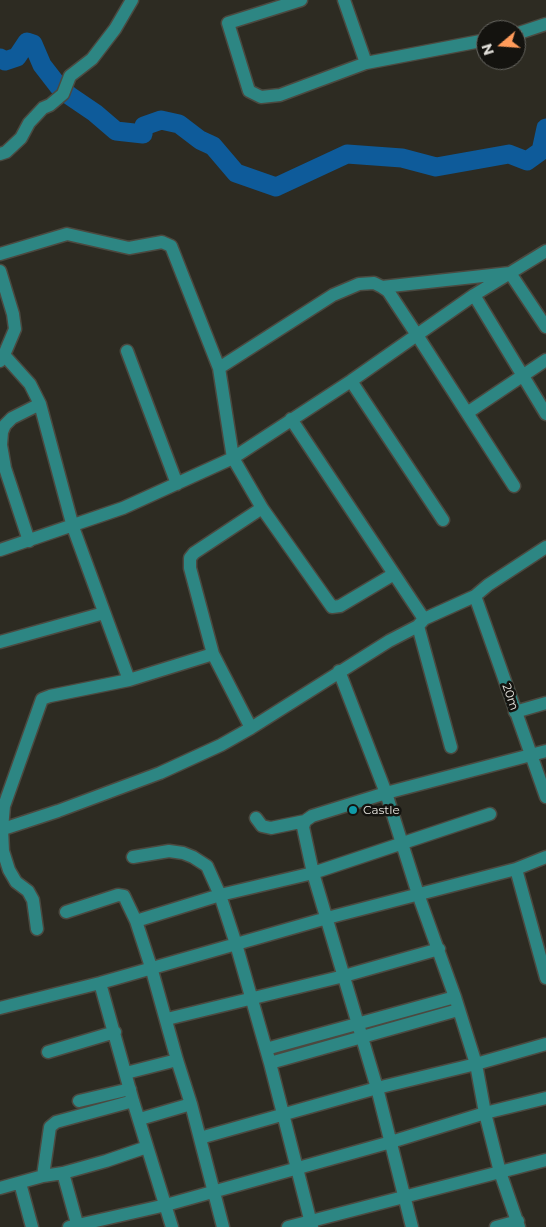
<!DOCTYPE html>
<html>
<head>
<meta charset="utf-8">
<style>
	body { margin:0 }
	#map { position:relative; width:546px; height:1227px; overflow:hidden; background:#2d2b22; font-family:Montserrat,sans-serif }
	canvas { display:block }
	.north { position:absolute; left:476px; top:20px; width:50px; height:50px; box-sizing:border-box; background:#14130f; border:1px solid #686762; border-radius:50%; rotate:252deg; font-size:14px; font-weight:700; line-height:20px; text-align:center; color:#e6e4de }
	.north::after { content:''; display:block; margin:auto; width:18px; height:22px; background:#ff9b5a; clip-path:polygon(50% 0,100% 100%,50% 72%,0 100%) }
</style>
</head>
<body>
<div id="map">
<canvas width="546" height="1227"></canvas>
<div class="north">N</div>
</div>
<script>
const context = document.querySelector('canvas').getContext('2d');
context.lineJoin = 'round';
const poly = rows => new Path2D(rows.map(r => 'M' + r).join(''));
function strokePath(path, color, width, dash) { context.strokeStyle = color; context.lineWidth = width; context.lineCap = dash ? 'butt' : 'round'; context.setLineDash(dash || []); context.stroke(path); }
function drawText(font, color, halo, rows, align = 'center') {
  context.font = font + ' Montserrat,sans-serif'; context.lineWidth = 5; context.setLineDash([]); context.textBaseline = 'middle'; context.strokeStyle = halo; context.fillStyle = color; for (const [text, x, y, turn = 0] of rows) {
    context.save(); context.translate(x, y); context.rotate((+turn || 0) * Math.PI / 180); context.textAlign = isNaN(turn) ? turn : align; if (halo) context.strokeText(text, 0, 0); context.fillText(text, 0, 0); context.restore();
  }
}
strokePath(poly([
	[0,58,5,61,17,57,27,42,33,44,42,65,59,87,70,96,95,113,116,131,143,134,144,126,161,120,179,124,200,140,213,146,236,173,276,187,347,154,402,158,436,167,509,154,527,161,541,151,546,128]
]), '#0e5b9a', 19);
const minor = poly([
	[301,0,228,23,249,91,261,97,280,95,366,63,486,40],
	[344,0,366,63],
	[516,34,546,24],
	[0,154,6,152,21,138,29,123,43,108,50,105,63,94,70,76,92,59,115,29,132,0],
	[0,254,67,234,129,248,162,242,171,246,219,368,233,458,262,508,332,607,340,606,394,574],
	[0,271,13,314,15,329,4,355,0,361],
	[382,287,510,273,546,327],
	[474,295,546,414],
	[127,351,177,484],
	[4,355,30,384,40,404,73,527,129,680],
	[219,368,333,295,359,284,374,283,382,287,388,291,417,335,514,486],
	[351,381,443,520],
	[467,413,546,360],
	[291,419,424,619],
	[29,541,5,468,1,445,2,432,5,425,12,418,40,404],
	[0,550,123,508,233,458,351,381,474,295,546,251],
	[475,596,546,797],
	[418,626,451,747],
	[0,642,104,613],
	[339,671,386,793,418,894,455,997,476,1064,485,1113,500,1172,519,1227],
	[515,712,546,703],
	[251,728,213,654,190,568,190,558,194,553,262,508],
	[256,818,262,826,271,828,305,821,312,816,386,793,546,751],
	[305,821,303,827,313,873,377,1088,412,1227],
	[0,830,58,811,160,773,221,745,251,728,389,641,418,626,424,619,475,596,488,585,546,547],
	[133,857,169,851,183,853,193,857,207,866,220,895,236,944,270,1063,312,1227],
	[516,869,546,978],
	[66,912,118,895,124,896,136,921],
	[37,929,33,900,28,891,16,882,9,870,3,851,2,829,4,806,42,699,50,696,129,680,213,654],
	[100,983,133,1101,172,1227],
	[0,1008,100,983,327,918,516,869,546,857],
	[167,1019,344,976,439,949],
	[266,1049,455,997],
	[48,1052,115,1032],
	[270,1063,458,1010],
	[126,1073,177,1060],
	[79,1101,130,1089],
	[140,1119,191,1104],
	[200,1138,377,1088,476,1064,546,1044],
	[63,1173,78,1227],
	[43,1176,50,1127,56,1122,133,1101],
	[20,1183,32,1227],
	[0,1188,43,1176,63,1173,106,1161,147,1147],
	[69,1227,166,1205,391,1142,485,1113,546,1098],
	[223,1227,191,1104,177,1060,151,967,136,921,220,895,313,873,490,814],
	[288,1227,546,1160],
	[496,1227,518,1221]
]);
strokePath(minor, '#4b4940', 15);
strokePath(minor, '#2d8683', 12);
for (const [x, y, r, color] of [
	[353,810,5,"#0f9aa8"]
]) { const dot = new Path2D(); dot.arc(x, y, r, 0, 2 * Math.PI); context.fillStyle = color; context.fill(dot); strokePath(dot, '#14130f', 2); }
drawText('12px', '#e6e4de', '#14130f', [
	["20m",510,697,71]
]);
drawText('12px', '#e6e4de', '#14130f', [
	["Castle",363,810]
], 'left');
</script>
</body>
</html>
